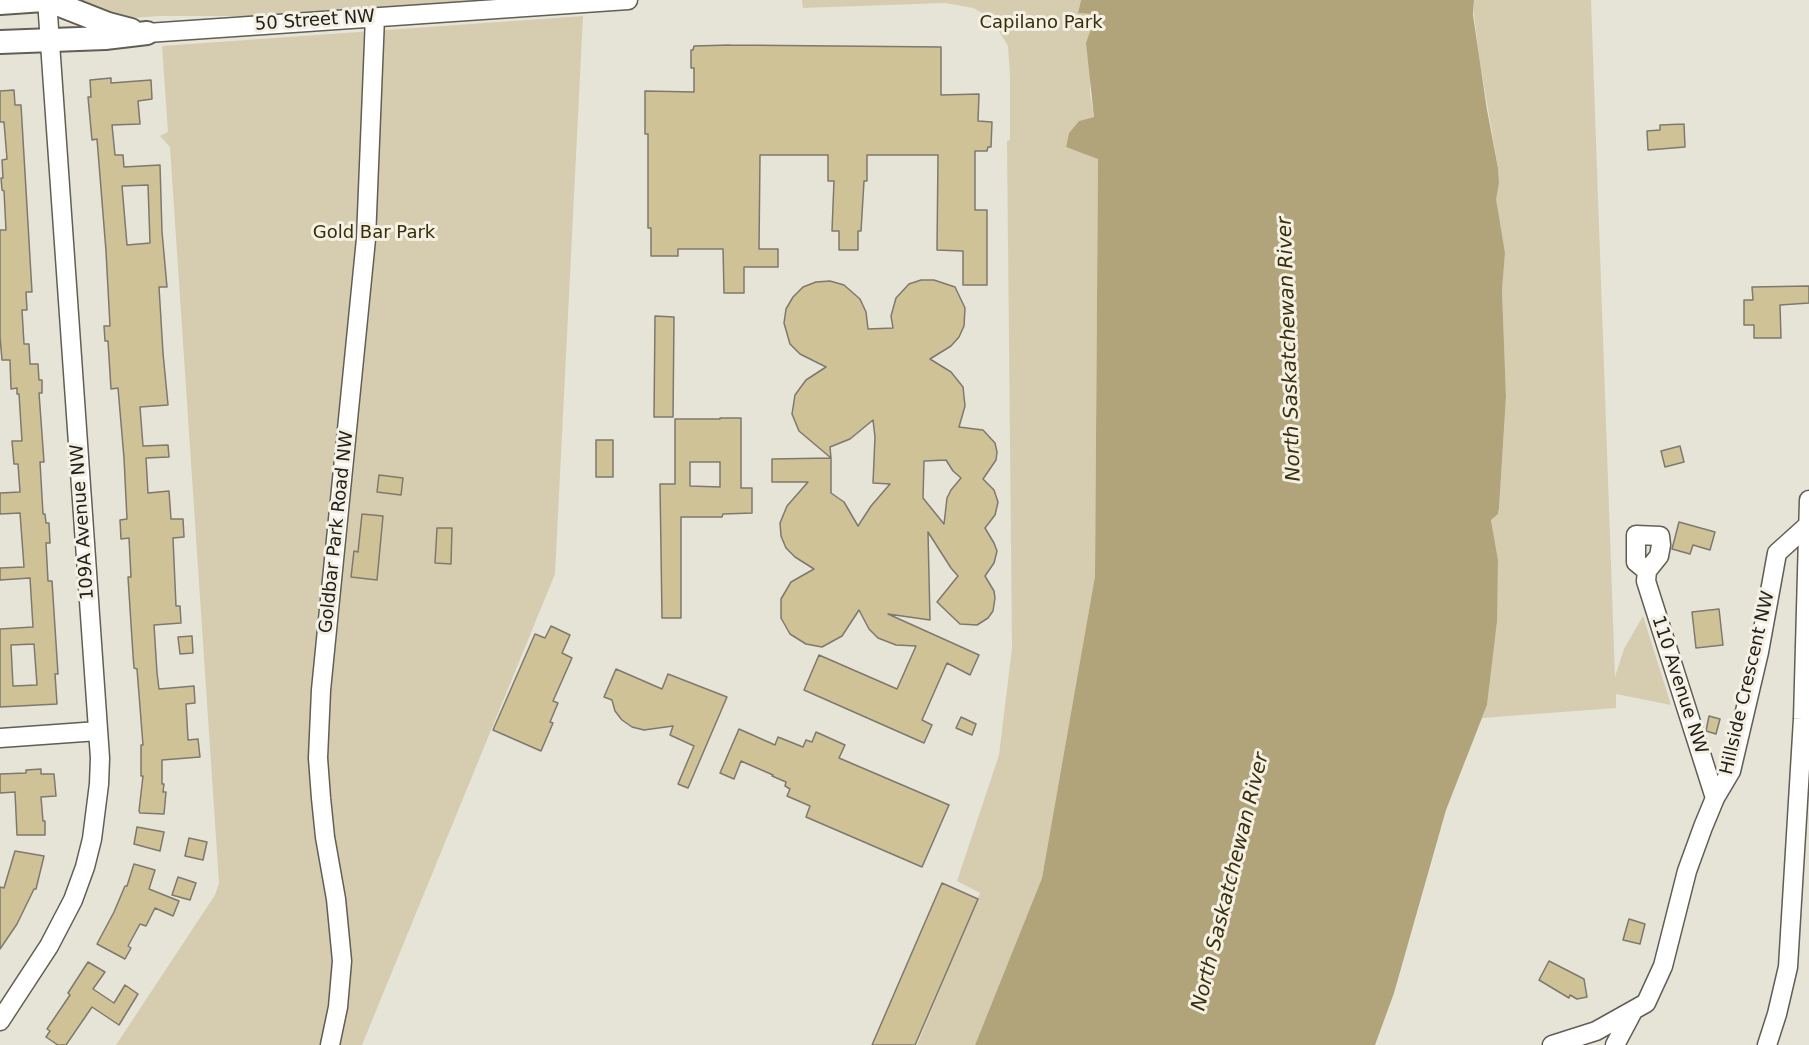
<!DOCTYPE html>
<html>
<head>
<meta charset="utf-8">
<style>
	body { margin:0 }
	canvas { display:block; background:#e6e3d7 }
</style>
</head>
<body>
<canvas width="1809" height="1045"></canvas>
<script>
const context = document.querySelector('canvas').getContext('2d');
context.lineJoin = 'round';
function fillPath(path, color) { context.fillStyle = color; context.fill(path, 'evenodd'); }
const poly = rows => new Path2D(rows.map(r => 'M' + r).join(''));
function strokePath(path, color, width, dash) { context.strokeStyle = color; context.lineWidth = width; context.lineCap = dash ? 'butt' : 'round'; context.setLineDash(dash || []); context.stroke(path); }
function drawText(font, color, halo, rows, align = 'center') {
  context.font = font + ' "DejaVu Sans",sans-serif'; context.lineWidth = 6; context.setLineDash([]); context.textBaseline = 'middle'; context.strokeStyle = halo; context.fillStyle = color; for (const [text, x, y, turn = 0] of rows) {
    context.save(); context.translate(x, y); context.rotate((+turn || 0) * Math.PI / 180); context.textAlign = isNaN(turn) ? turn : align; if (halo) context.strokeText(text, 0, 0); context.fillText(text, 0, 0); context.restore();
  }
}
fillPath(poly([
	[77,0,482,0,291,16,160,16,129,18],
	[802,0,1081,0,1078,12,1092,14,1100,27,1090,71,1090,93,1094,117,1079,121,1069,133,1066,147,1098,158,1095,576,1042,878,975,1045,917,1045,980,893,957,881,999,755,1012,648,1007,141,1010,140,1010,77,1008,46,990,17,973,8,945,3,803,8],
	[1474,0,1591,0,1615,677,1624,649,1643,616,1671,705,1616,694,1616,708,1482,718,1487,705,1496,622,1498,560,1491,520,1498,514,1499,508,1506,398,1502,290,1505,253,1495,200,1499,183,1498,168,1480,62,1474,15],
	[583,16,555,574,362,1045,116,1045,215,895,219,883,170,147,160,136,168,132,162,46]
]), '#d6cdb1');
fillPath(poly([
	[1081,0,1474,0,1473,15,1487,110,1498,168,1499,183,1496,199,1505,253,1502,290,1506,397,1499,508,1498,514,1491,520,1498,560,1497,621,1487,705,1446,810,1394,993,1375,1045,975,1045,1042,878,1095,576,1098,159,1066,147,1069,133,1079,121,1094,117,1086,43,1092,26,1100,26,1092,14,1078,13]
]), '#b2a47a');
const building = poly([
	[730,45,941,47,941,95,979,94,978,121,992,122,991,147,988,147,987,151,975,151,975,210,987,210,987,285,963,285,963,251,937,250,938,155,867,155,867,181,864,181,861,231,858,231,858,250,839,250,839,231,832,231,834,181,828,181,828,155,760,155,759,249,778,249,778,267,744,267,744,293,724,293,723,249,678,249,678,256,651,256,651,228,648,228,648,134,645,134,645,91,694,92,694,68,691,68,691,50,693,50,694,46,730,45],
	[111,78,111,83,151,80,152,99,138,101,140,124,112,125,115,155,123,155,124,167,160,165,162,232,167,287,159,287,163,353,168,405,140,407,143,446,168,445,169,457,146,458,148,493,169,491,171,519,183,519,184,537,173,538,176,606,180,606,181,623,154,625,157,673,159,689,194,686,195,703,186,704,188,740,198,739,200,757,162,760,162,784,164,784,163,792,166,792,164,814,140,813,139,811,143,776,141,776,141,745,143,745,137,669,134,668,133,655,128,577,131,577,129,538,121,539,120,520,127,519,124,458,118,388,111,389,108,341,105,341,104,326,110,326,106,251,97,139,92,140,88,97,91,97,90,80,111,78],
	[148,185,150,243,127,245,122,186,148,185],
	[14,90,15,105,21,105,32,292,26,292,27,310,22,310,24,344,29,344,30,364,38,364,39,380,42,380,42,393,39,393,44,462,40,462,43,514,45,514,46,523,49,523,50,543,46,543,48,581,52,581,58,674,55,674,57,704,0,707,0,629,33,627,30,578,0,580,0,568,24,567,20,513,0,514,0,493,20,492,18,464,14,464,12,441,22,441,19,394,17,394,17,388,11,389,10,360,2,360,0,337,0,230,6,230,4,191,2,190,1,178,3,178,2,160,7,159,4,122,0,122,0,91,14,90],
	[34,644,37,685,13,686,11,645,34,644],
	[1684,124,1685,147,1648,150,1647,131,1660,130,1660,125,1684,124],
	[921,280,934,280,955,287,965,308,964,326,959,337,951,346,930,359,951,372,963,387,965,406,959,427,983,430,995,443,997,452,996,460,983,479,994,490,998,502,995,515,985,528,994,543,997,551,994,563,985,576,994,591,995,598,993,611,988,618,977,625,960,624,937,602,958,576,951,568,928,532,930,620,888,614,979,655,970,675,947,663,922,720,932,725,924,743,804,690,819,655,897,689,916,646,896,645,878,638,869,629,859,610,842,636,822,647,806,644,790,634,781,618,781,599,791,582,814,569,795,557,786,548,781,536,780,523,787,506,808,482,772,482,772,459,831,458,831,493,844,502,858,526,871,506,890,484,873,483,875,437,873,420,850,439,830,447,831,458,799,431,792,414,795,395,806,380,826,367,800,354,790,344,784,323,786,309,793,297,803,287,816,282,830,281,844,285,860,299,866,312,868,329,893,328,891,316,896,298,909,284,921,280],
	[946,460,953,471,961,478,951,490,947,498,944,524,923,498,924,461,946,460],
	[1809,286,1809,303,1780,305,1781,338,1754,338,1754,325,1744,325,1744,300,1753,300,1752,287,1809,286],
	[655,316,674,317,673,417,654,417,655,316],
	[720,418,741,418,741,488,752,488,752,513,723,514,722,517,681,517,681,618,662,618,660,484,675,484,675,419,720,419,720,418],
	[690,462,720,462,720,487,690,486,690,462],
	[596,440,613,440,613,477,596,477,596,440],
	[1680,446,1684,462,1665,467,1661,451,1680,446],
	[379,475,403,478,401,495,377,492,379,475],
	[362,514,383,516,377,580,351,577,354,551,358,552,362,514],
	[1679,522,1715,532,1710,550,1693,545,1690,554,1672,549,1679,522],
	[437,528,452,528,451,564,435,563,437,528],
	[1719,609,1723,645,1696,648,1692,612,1719,609],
	[551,626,570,635,562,653,572,658,553,701,558,703,550,722,553,723,541,751,493,730,535,634,545,638,551,626],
	[192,636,193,653,180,654,178,637,192,636],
	[616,669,662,689,668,674,727,697,688,788,678,784,694,746,670,735,673,726,644,730,632,727,622,720,615,711,612,700,604,697,616,669],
	[1709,716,1720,719,1716,734,1706,731,1709,716],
	[961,717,976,724,972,735,956,728,961,717],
	[739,729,775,745,778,737,803,747,806,740,812,742,816,732,845,745,839,758,949,805,922,867,806,817,810,806,787,796,790,789,785,786,786,782,772,776,773,775,741,761,734,779,720,773,739,729],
	[41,769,41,774,54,774,56,796,41,797,43,821,45,821,45,835,17,835,15,792,0,793,0,774,26,773,26,770,41,769],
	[137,827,164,832,160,851,134,844,137,827],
	[189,838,207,842,203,860,185,856,189,838],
	[15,851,44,856,36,889,34,889,17,924,0,949,0,887,4,888,15,851],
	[134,864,155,870,149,889,179,901,173,916,155,908,146,926,140,924,128,946,131,948,125,959,97,944,114,912,125,886,127,886,134,864],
	[178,877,196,883,190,900,172,895,178,877],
	[942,883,978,899,915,1045,872,1045,942,883],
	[1629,919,1645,924,1640,944,1623,940,1629,919],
	[1549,961,1584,979,1587,997,1577,999,1570,995,1569,998,1539,980,1549,961],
	[88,962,105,972,93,989,114,1003,125,985,138,994,119,1025,92,1007,66,1045,58,1045,46,1037,50,1031,47,1029,70,995,68,993,88,962]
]);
fillPath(building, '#d0c297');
strokePath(building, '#7d796f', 1.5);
const minor = poly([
	[147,33,628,0],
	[1647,571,1636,562,1636,535,1660,536,1661,545,1659,556,1647,571,1646,581,1715,798],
	[0,738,98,731],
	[0,1021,49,946,73,900,85,867,92,839,99,784,100,758,47,0],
	[330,1045,338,1007,342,961,336,899,325,837,321,798,318,758,321,690,366,239,375,17],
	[1552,1045,1596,1031,1646,1003,1663,966,1687,871,1703,827,1715,798,1731,771,1759,652,1777,553,1807,526],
	[1615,1045,1633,1011],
	[1767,1045,1777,1014,1788,967,1803,719,1809,500]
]);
const tertiary = poly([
	[47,0,108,24,131,30],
	[0,3,44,0],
	[0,42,105,38,147,33]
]);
strokePath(minor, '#615e54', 21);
strokePath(tertiary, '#615e54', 26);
strokePath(minor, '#fff', 18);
strokePath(tertiary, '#fff', 22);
drawText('18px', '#21201c', '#f4f0e4', [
	["50 Street NW",315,21,-4],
	["109A Avenue NW",83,522,-94],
	["Goldbar Park Road NW",337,532,-84],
	["Hillside Crescent NW",1748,683,-77],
	["110 Avenue NW",1679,685,72]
]);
drawText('18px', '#382d09', '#f4f0e4', [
	["Capilano Park",1041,23],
	["Gold Bar Park",374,233]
]);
drawText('italic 20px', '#392f0a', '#f4f0e4', [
	["North Saskatchewan River",1290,349,-92],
	["North Saskatchewan River",1231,882,-76]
]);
</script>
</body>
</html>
